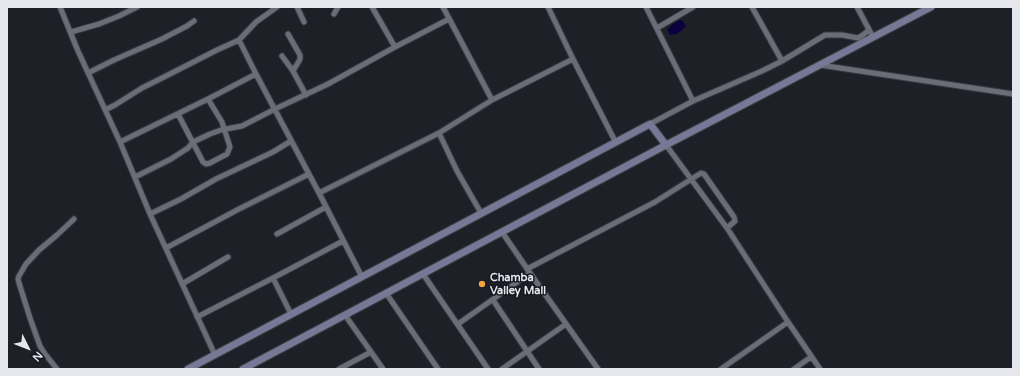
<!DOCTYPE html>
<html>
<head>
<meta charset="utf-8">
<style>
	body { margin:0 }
	#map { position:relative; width:1020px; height:376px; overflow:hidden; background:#1e2028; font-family:"Varela Round",sans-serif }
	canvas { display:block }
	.frame { position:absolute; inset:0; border:8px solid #e6e7ed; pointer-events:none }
	.north { position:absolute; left:8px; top:328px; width:40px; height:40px; -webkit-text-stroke:3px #15161f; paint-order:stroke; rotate:132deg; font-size:11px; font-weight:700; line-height:16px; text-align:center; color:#e6e7ed }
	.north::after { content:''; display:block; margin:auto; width:14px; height:18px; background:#e6e7ed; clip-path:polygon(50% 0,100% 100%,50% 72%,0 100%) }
</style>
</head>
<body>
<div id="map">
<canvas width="1020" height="376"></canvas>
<div class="frame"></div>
<div class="north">N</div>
</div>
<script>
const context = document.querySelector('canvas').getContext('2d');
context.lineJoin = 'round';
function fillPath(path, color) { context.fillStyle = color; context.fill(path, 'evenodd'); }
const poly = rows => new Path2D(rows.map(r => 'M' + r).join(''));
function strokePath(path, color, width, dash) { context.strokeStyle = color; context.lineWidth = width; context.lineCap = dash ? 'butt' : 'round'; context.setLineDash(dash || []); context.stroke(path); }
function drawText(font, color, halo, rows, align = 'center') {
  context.font = font + ' "Varela Round",sans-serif'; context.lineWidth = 3; context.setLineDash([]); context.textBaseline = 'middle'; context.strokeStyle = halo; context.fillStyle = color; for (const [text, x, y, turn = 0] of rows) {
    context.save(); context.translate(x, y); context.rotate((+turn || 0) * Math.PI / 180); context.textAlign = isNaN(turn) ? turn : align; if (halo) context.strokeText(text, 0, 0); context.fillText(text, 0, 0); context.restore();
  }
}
fillPath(poly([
	[682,20,686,26,681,31,676,34,670,35,667,29,677,21]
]), '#0d003f');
const street = poly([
	[60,7,78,51,120,142,150,214,215,355],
	[297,7,304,22],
	[372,7,395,47],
	[443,7,492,100],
	[548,7,573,59,615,141],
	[646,7,693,101],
	[752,7,782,61],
	[857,7,873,37],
	[334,14,338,7],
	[657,28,693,7],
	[71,32,99,24,119,16,137,7],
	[288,34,300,55,300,59,299,61,293,71],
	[239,40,256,74,319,193,362,277],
	[282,56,293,71,306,95],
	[820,65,1013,94],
	[88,73,114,60,162,39,187,26,194,21],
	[105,110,115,105,142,88,166,76,217,50,239,40,256,22,277,7],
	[178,114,203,162,206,164,210,163,227,154,230,147,222,122,208,99],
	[650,124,693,101,762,71,782,61,825,35,842,35,858,38,863,35,869,30],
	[439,133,457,171,481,213],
	[120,142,208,99,256,74],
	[666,145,727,228,788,322,820,369],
	[135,177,171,159,188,148,193,142,210,134,221,130,242,126,275,109,328,84,395,47,449,19],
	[319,193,439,133,492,100,573,59],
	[150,214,181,199,216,179,273,152,291,141],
	[502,232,530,273,598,369],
	[277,234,326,207],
	[166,248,239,209,309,174],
	[527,269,655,202,701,173,704,174,734,217,735,221,727,228],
	[423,274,488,369],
	[273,278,291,314],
	[182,284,228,257],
	[386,293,438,369],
	[493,300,539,369],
	[345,315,383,369],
	[197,317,273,278,343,241],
	[458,324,530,273],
	[57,369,45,354,40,346,30,318,19,283,18,279,19,276,26,264,39,250,57,235,74,219],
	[339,369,371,352],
	[502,369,566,324],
	[721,369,788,322],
	[794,369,811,357]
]);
const secondary = poly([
	[188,369,650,124,666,145],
	[243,369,666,145,931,7]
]);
strokePath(street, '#393a41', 7);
strokePath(secondary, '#393a41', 9);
strokePath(street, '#6a6c77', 5);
strokePath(secondary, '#757996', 7);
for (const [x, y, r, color] of [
	[482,284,4,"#f3a442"]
]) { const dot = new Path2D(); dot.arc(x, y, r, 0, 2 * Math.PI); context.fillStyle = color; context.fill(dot); strokePath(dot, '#15161f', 1.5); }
drawText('bold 11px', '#e6e7ed', '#15161f', [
	["Chamba",490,278],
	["Valley Mall",490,291]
], 'left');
</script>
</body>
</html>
